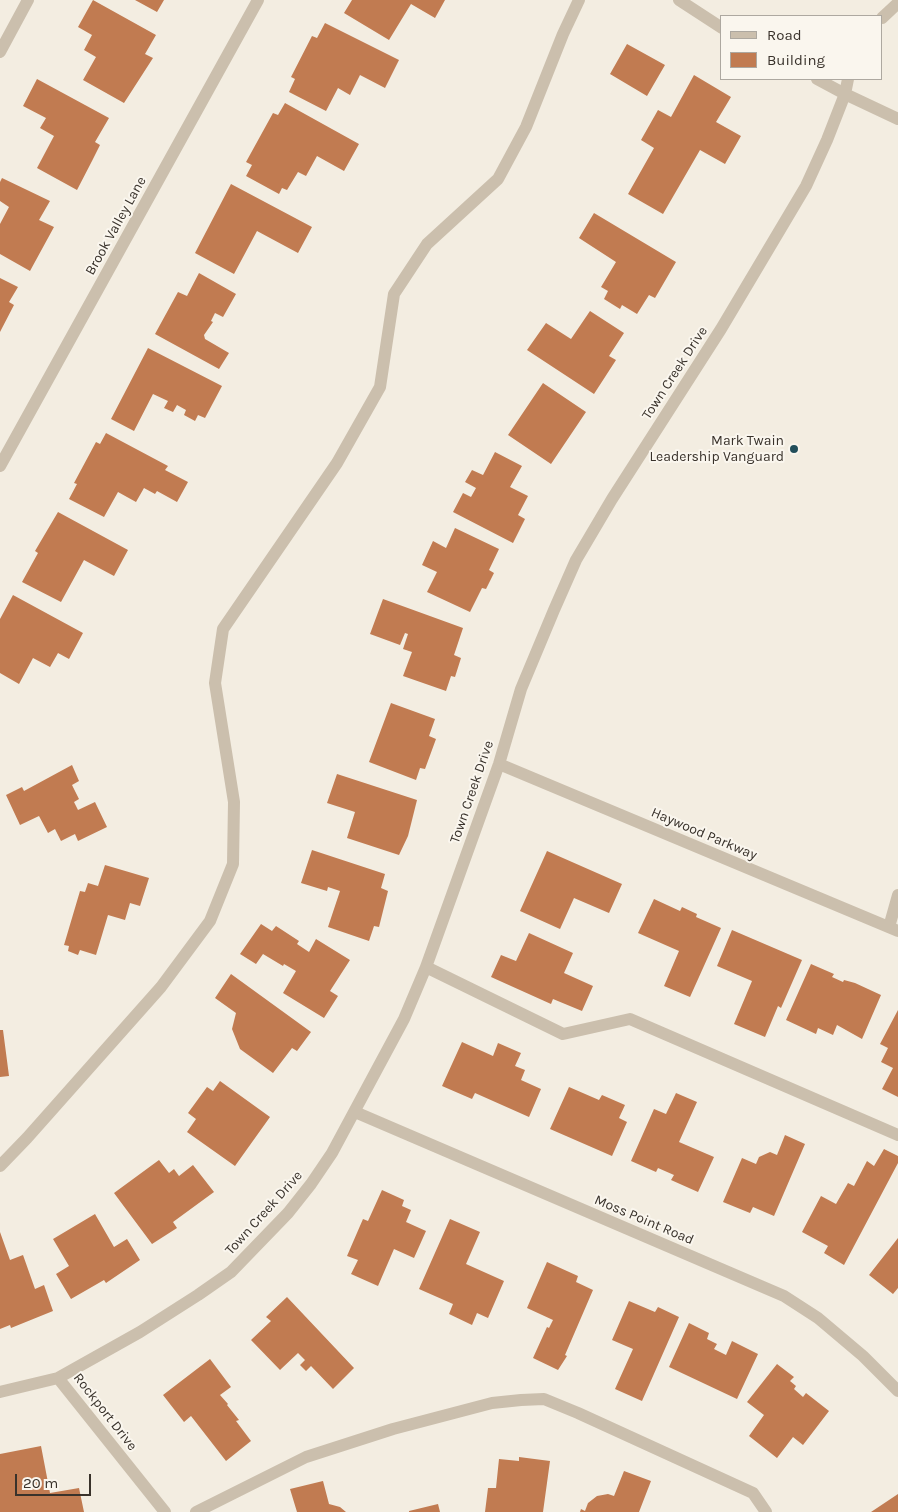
<!DOCTYPE html>
<html>
<head>
<meta charset="utf-8">
<style>
	body { margin:0 }
	#map { position:relative; width:898px; height:1512px; overflow:hidden; background:#f3ede1; font-family:Karla,sans-serif }
	canvas { display:block }
	.legend { position:absolute; left:720px; top:15px; width:162px; height:65px; box-sizing:border-box; background:#faf6ee; border:1px solid #ada8a0; margin:0; padding:6px 9px; list-style:none; font-size:15px; color:#39322b }
	.legend li { display:flex; align-items:center; gap:10px; height:25px }
	.legend b { width:25px; border:1px solid #ada8a0 }
	.scale { position:absolute; left:15px; top:1474px; width:76px; height:22px; box-sizing:border-box; border:2px solid #39322b; border-top:0; padding-left:6px; font-size:15px; line-height:18px; white-space:nowrap; color:#39322b; -webkit-text-stroke:4px #faf6ee; paint-order:stroke }
</style>
</head>
<body>
<div id="map">
<canvas width="898" height="1512"></canvas>
<ul class="legend">
<li><b style="height:6px;background:#cbbfad"></b>Road</li>
<li><b style="height:14px;background:#c17b51"></b>Building</li>
</ul>
<div class="scale">20 m</div>
</div>
<script>
const context = document.querySelector('canvas').getContext('2d');
context.lineJoin = 'round';
function fillPath(path, color) { context.fillStyle = color; context.fill(path, 'evenodd'); }
const poly = rows => new Path2D(rows.map(r => 'M' + r).join(''));
function strokePath(path, color, width, dash) { context.strokeStyle = color; context.lineWidth = width; context.lineCap = dash ? 'butt' : 'round'; context.setLineDash(dash || []); context.stroke(path); }
function drawText(font, color, halo, rows, align = 'center') {
  context.font = font + ' Karla,sans-serif'; context.lineWidth = 4; context.setLineDash([]); context.textBaseline = 'middle'; context.strokeStyle = halo; context.fillStyle = color; for (const [text, x, y, turn = 0] of rows) {
    context.save(); context.translate(x, y); context.rotate((+turn || 0) * Math.PI / 180); context.textAlign = isNaN(turn) ? turn : align; if (halo) context.strokeText(text, 0, 0); context.fillText(text, 0, 0); context.restore();
  }
}
fillPath(poly([
	[93,0,156,35,145,54,153,58,124,103,83,80,96,57,84,50,92,35,78,27],
	[135,0,164,0,157,12],
	[352,0,445,0,435,18,411,4,389,40,344,13],
	[325,23,399,60,385,88,360,75,350,95,338,88,326,111,289,92,295,79,291,77,312,36,317,38],
	[627,44,665,65,647,96,610,74],
	[694,75,731,97,716,122,741,136,725,164,700,150,663,214,628,194,654,148,641,140,658,110,671,117],
	[37,79,109,118,95,142,100,145,92,161,77,190,37,168,54,136,40,128,46,118,23,106],
	[285,103,359,144,344,171,317,156,306,176,298,172,287,190,282,188,279,194,246,176,252,165,246,162,273,113,278,115],
	[2,178,50,201,39,220,54,227,30,271,0,254,0,224,9,207,0,201,0,182],
	[231,184,312,227,298,253,257,231,234,274,195,253],
	[594,213,676,262,655,298,649,295,637,314,622,305,620,309,604,299,608,291,601,287,616,262,579,238],
	[199,273,236,294,223,317,215,313,211,321,213,322,204,335,205,339,229,353,219,369,155,334,178,292,187,296],
	[0,278,18,287,9,302,14,305,0,332],
	[590,311,624,333,609,356,616,360,594,394,527,350,546,323,571,339],
	[148,348,222,386,205,418,198,415,195,421,184,415,186,410,177,405,173,412,164,408,168,401,153,394,134,431,111,419],
	[543,383,586,412,551,464,508,435],
	[106,433,168,466,165,470,188,482,177,502,157,491,155,494,144,488,136,502,118,492,104,517,69,499,77,484,74,483,96,442,100,444],
	[495,452,522,466,510,487,528,496,518,515,525,519,513,543,453,512,463,493,471,497,476,488,465,482,472,470,483,475],
	[58,512,128,550,114,576,84,560,61,602,22,582,38,553,35,551],
	[455,528,499,549,489,570,494,573,486,589,482,588,470,612,427,592,437,572,422,565,433,541,446,548],
	[13,595,83,633,69,659,58,653,50,667,33,658,19,684,0,673,0,619],
	[383,599,463,628,454,655,461,658,455,677,451,676,446,691,403,676,412,652,403,649,408,634,405,633,400,645,370,634],
	[391,703,435,719,429,736,436,739,425,769,420,768,416,780,369,762],
	[72,765,79,781,72,785,79,799,74,802,78,810,95,802,107,827,78,841,75,834,61,841,55,829,48,833,39,816,20,825,6,795,22,787,24,791],
	[337,774,417,800,408,836,399,855,347,838,355,812,327,803],
	[312,850,385,874,381,888,388,891,379,927,374,926,369,941,328,927,340,891,328,887,327,891,301,883],
	[547,851,622,884,609,913,574,898,560,929,520,911],
	[105,865,149,878,140,906,130,903,125,920,108,915,96,955,80,950,78,955,68,951,69,946,64,945,80,891,85,892,88,883,98,886],
	[654,899,680,911,682,907,697,914,696,917,721,928,690,997,664,986,679,951,638,933],
	[261,924,272,931,276,926,299,941,297,944,309,952,316,939,350,960,330,991,338,996,324,1018,283,993,296,971,284,964,283,966,263,954,256,964,240,954],
	[732,930,802,960,781,1008,778,1006,765,1037,734,1024,752,981,717,966],
	[529,933,573,953,564,973,593,986,582,1011,553,999,551,1004,491,977,501,955,516,961],
	[811,964,834,974,832,977,843,982,844,980,855,983,881,995,862,1039,837,1025,833,1035,818,1028,816,1034,786,1020],
	[231,974,311,1032,297,1051,292,1048,273,1073,240,1049,232,1029,236,1013,215,998],
	[898,1010,898,1097,882,1089,893,1068,881,1062,888,1048,880,1044],
	[0,1030,3,1030,9,1076,0,1077],
	[462,1042,493,1056,498,1043,521,1053,515,1066,525,1070,521,1080,541,1089,529,1117,475,1093,472,1099,442,1086],
	[220,1081,270,1117,235,1166,187,1132,196,1119,188,1113,207,1087,213,1091],
	[569,1087,599,1100,602,1095,625,1105,619,1118,627,1122,612,1156,550,1129],
	[676,1093,697,1102,679,1142,714,1157,698,1192,671,1180,674,1175,658,1168,656,1172,631,1161,654,1109,666,1114],
	[785,1135,805,1144,774,1216,753,1207,750,1213,723,1202,742,1158,756,1164,759,1157,770,1152,777,1155],
	[884,1149,898,1156,898,1163,844,1265,824,1253,828,1246,802,1232,821,1196,836,1204,848,1183,854,1186,867,1161,874,1166],
	[159,1160,169,1173,174,1169,179,1176,193,1165,214,1192,173,1222,177,1228,152,1244,114,1193],
	[382,1190,404,1200,402,1206,411,1210,406,1222,426,1231,414,1258,394,1249,378,1286,351,1274,358,1260,347,1256,363,1219,368,1221],
	[95,1214,114,1247,127,1239,140,1260,106,1283,104,1280,71,1299,56,1274,69,1266,53,1239],
	[450,1219,480,1232,466,1264,504,1281,488,1318,477,1313,472,1325,449,1314,453,1304,419,1289],
	[0,1232,10,1260,23,1255,35,1289,44,1285,53,1311,11,1328,10,1325,0,1329],
	[898,1238,898,1288,893,1294,869,1275],
	[547,1262,578,1276,576,1282,593,1290,565,1355,567,1356,558,1370,533,1358,547,1327,549,1328,553,1320,527,1308],
	[287,1297,354,1368,333,1389,311,1366,306,1371,300,1365,305,1360,298,1353,280,1370,251,1340,271,1321,266,1317],
	[629,1301,655,1312,658,1307,679,1317,642,1401,615,1389,633,1349,612,1340],
	[689,1323,709,1333,707,1339,717,1344,714,1349,726,1355,732,1341,758,1354,737,1399,669,1367],
	[210,1359,231,1387,220,1395,228,1404,227,1405,239,1420,236,1421,251,1441,226,1461,191,1416,184,1422,163,1395],
	[777,1364,794,1377,790,1381,796,1386,794,1389,803,1397,806,1393,829,1411,803,1445,793,1437,777,1458,749,1436,764,1415,747,1402],
	[41,1446,50,1493,79,1488,84,1512,0,1512,0,1454],
	[519,1457,550,1461,543,1512,485,1512,488,1488,496,1488,499,1459,519,1461],
	[624,1471,651,1481,639,1512,580,1512,581,1509,585,1511,588,1503,597,1496,608,1494,614,1496],
	[323,1481,329,1504,340,1507,346,1512,297,1512,290,1489],
	[898,1494,898,1512,871,1512],
	[438,1504,440,1512,409,1512,409,1511]
]), '#c17b51');
strokePath(poly([
	[679,0,722,28],
	[882,18,898,3],
	[0,52,28,0],
	[817,79,845,94,898,119],
	[0,466,258,0],
	[499,764,898,931],
	[889,927,898,895],
	[426,967,563,1034,630,1019,898,1135],
	[355,1112,784,1296,818,1318,863,1356,898,1391],
	[0,1166,27,1138,161,987,210,921,233,864,234,802,215,683,223,629,337,463,380,387,394,294,427,244,498,179,526,127,563,34,579,0],
	[58,1378,165,1512],
	[0,1392,58,1378,140,1332,198,1295,231,1272,288,1213,311,1184,332,1153,404,1019,426,967,499,764,521,689,554,610,576,560,612,499,721,329,806,186,827,140,845,94,848,79],
	[196,1512,306,1457,393,1429,492,1403,521,1400,544,1399,578,1413,753,1493,766,1512]
]), '#cbbfad', 12);
for (const [x, y, r, color] of [
	[794,449,5,"#224e5a"]
]) { const dot = new Path2D(); dot.arc(x, y, r, 0, 2 * Math.PI); context.fillStyle = color; context.fill(dot); strokePath(dot, '#faf6ee', 2); }
drawText('14px', '#39322b', '#faf6ee', [
	["Brook Valley Lane",116,226,-61],
	["Town Creek Drive",675,373,-57],
	["Town Creek Drive",472,792,-71],
	["Haywood Parkway",704,834,23],
	["Town Creek Drive",264,1213,-48],
	["Moss Point Road",644,1220,23],
	["Rockport Drive",105,1412,52]
]);
drawText('14px', '#39322b', '#faf6ee', [
	["Mark Twain",784,441],
	["Leadership Vanguard",784,457]
], 'right');
</script>
</body>
</html>
